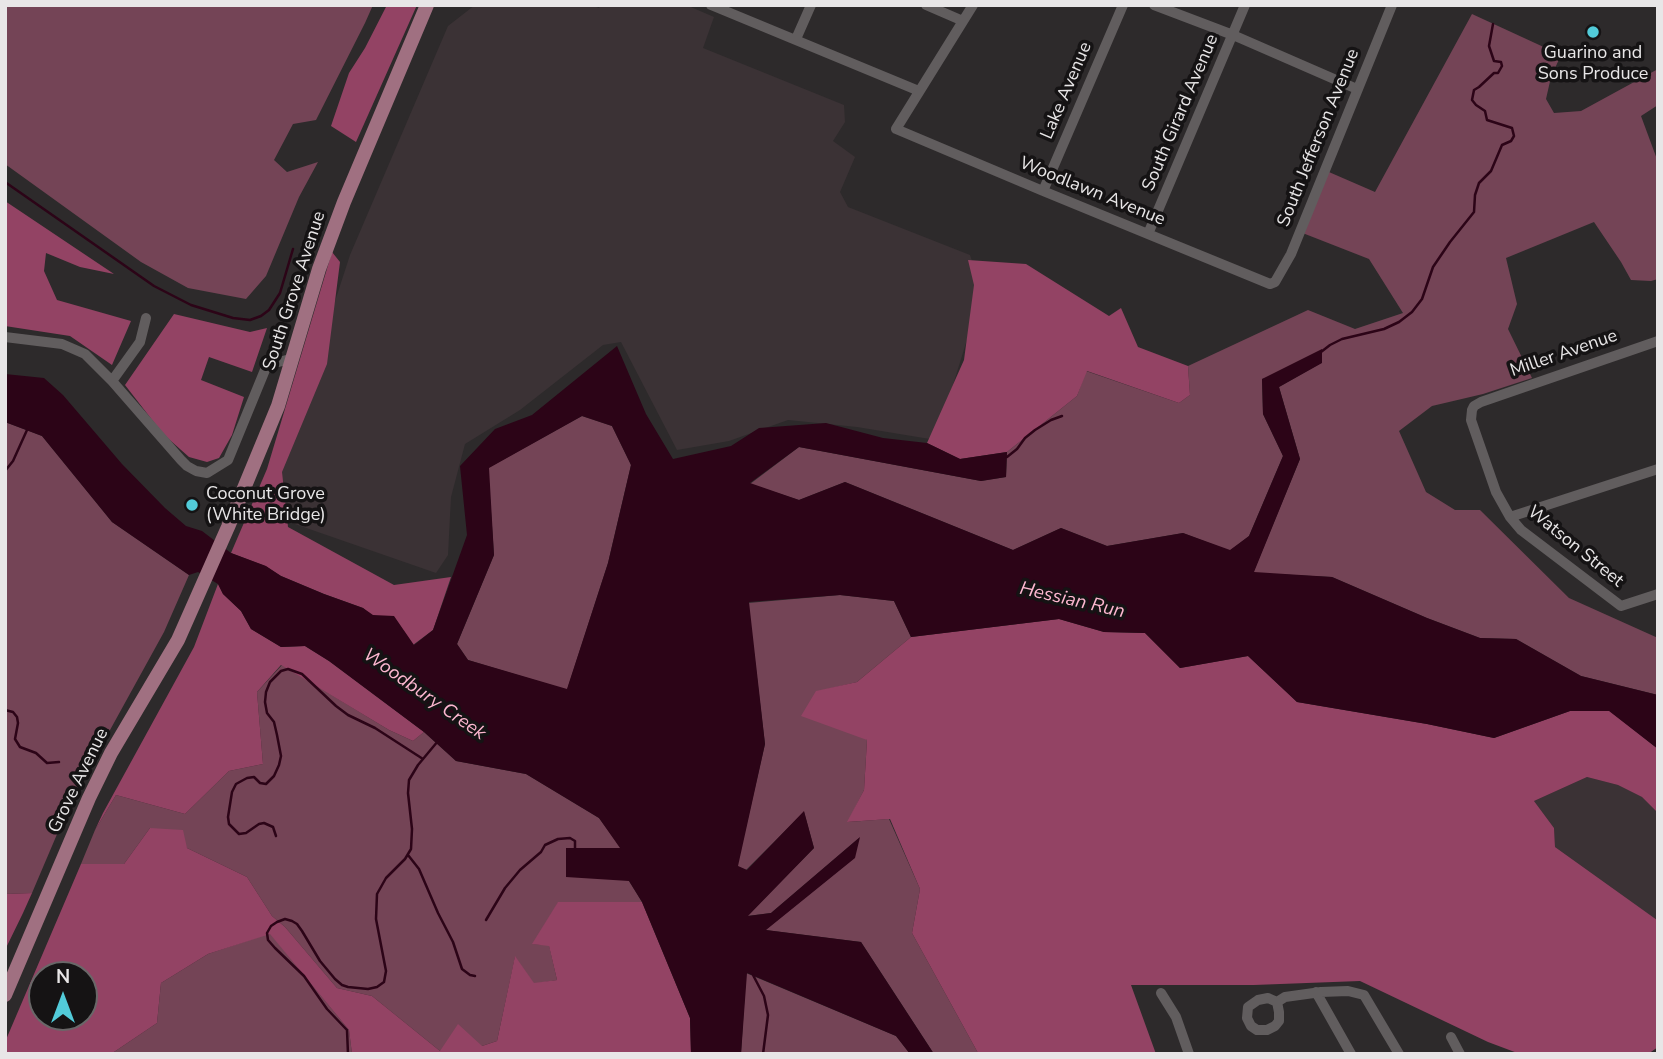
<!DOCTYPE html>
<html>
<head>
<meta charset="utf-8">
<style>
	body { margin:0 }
	#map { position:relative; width:1663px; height:1059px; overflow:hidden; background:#2d2a2b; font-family:"Nunito Sans",sans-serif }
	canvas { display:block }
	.frame { position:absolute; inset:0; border:7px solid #e8e6e7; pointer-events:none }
	.north { position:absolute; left:28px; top:961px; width:70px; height:70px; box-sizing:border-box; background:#151314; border:2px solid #696768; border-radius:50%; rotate:0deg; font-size:19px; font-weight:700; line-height:28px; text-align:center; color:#e8e6e7 }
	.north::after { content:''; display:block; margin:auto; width:24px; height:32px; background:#52cbd9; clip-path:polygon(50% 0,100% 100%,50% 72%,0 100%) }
</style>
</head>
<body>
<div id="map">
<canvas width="1663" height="1059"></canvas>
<div class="frame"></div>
<div class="north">N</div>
</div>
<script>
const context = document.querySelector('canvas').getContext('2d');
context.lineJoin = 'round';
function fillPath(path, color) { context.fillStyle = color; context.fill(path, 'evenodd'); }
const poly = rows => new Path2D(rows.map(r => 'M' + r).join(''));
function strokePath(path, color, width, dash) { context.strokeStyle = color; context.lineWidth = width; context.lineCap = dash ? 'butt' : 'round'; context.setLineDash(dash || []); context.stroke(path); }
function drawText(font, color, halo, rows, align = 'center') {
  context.font = font + ' "Nunito Sans",sans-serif'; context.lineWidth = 7; context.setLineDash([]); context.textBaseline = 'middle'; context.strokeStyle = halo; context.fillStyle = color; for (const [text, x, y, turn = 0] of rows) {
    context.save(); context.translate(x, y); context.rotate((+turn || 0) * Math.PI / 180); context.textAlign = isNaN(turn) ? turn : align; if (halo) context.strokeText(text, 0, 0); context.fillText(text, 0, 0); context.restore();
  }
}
fillPath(poly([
	[475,5,590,5,599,8,601,5,686,5,714,17,703,48,844,105,845,122,833,141,855,157,840,192,848,207,970,255,982,291,936,440,857,427,788,420,729,441,677,450,621,342,603,345,520,410,465,444,451,497,448,555,436,573,266,514,350,255,448,26],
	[1587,777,1618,785,1642,797,1658,813,1658,921,1555,847,1554,828,1534,801]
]), '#3b3235');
fillPath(poly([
	[5,5,373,5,365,23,316,120,293,124,274,160,287,172,318,162,299,197,266,276,246,299,188,288,141,262,5,164],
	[1472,14,1561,55,1551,77,1546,99,1554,113,1581,111,1658,69,1658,105,1641,116,1658,162,1658,279,1651,281,1631,280,1621,262,1594,222,1506,258,1517,304,1508,329,1532,378,1483,394,1432,406,1399,431,1426,492,1455,510,1480,510,1569,598,1658,638,1658,695,1581,676,1516,639,1480,638,1427,618,1332,577,1253,573,1300,459,1279,387,1321,363,1262,379,1263,414,1283,456,1249,536,1230,551,1183,533,1107,546,1061,528,1013,550,845,482,799,500,750,484,799,447,981,481,1006,477,1007,452,1077,396,1086,371,1179,403,1190,395,1188,366,1308,310,1355,329,1403,313,1369,259,1300,232,1322,169,1375,192],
	[582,416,612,426,631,465,608,563,567,690,468,660,457,644,494,555,488,468],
	[5,422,42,436,112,522,189,575,164,632,72,799,32,893,5,894],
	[840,595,894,601,911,637,857,682,816,692,867,740,864,790,848,822,889,819,920,889,912,933,978,1053,980,1054,934,1054,861,942,765,930,854,858,859,838,771,913,747,916,814,848,804,812,746,870,737,866,765,744,748,603],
	[282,665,389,730,413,741,424,732,456,761,526,774,599,818,621,848,629,881,642,902,558,903,533,944,549,945,557,980,534,984,515,957,497,1041,482,1046,440,1051,372,996,337,988,285,927,272,916,247,877,187,848,150,828,124,864,81,864,95,830,116,795,185,814,229,771,263,764,257,692],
	[270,933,349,1030,352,1054,111,1054,157,1023,161,983,208,954],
	[746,973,896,1036,910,1054,741,1054]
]), '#744456');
fillPath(poly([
	[387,5,417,5,356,142,331,126,349,73,365,48],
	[5,201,114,274,80,267,46,253,44,271,57,300,131,321,112,365,70,336,5,326],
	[332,252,340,262,327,364,282,472,288,527,394,585,451,577,433,630,413,645,394,617,372,616,363,608,324,594,281,576,265,566,231,553,267,469],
	[968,260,1026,264,1109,316,1121,308,1138,347,1188,366,1190,395,1179,403,1087,371,1077,396,1007,452,960,459,927,443,964,360,974,285],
	[174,314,250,332,267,328,252,372,209,357,201,380,244,397,232,435,219,458,207,462,189,457,163,434,125,385],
	[218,584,223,594,241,611,251,629,281,647,305,646,329,661,424,732,413,741,389,730,281,665,257,692,263,764,229,771,185,814,116,795,95,830,103,813,194,647],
	[1059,619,1104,632,1145,633,1180,668,1248,656,1297,702,1427,724,1494,738,1570,711,1610,711,1658,749,1658,813,1642,797,1618,785,1587,777,1534,801,1554,828,1555,847,1657,920,1658,1047,1648,1054,1520,1054,1488,1042,1360,981,1254,985,1131,985,1156,1054,978,1053,912,933,920,889,890,819,847,822,864,790,867,740,801,716,816,691,857,682,911,637],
	[150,828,183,830,187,848,247,877,272,916,285,927,337,988,372,996,440,1051,458,1024,482,1046,497,1041,515,956,534,983,557,980,549,946,532,944,558,902,642,902,690,1018,691,1054,352,1054,349,1030,270,934,208,954,161,983,157,1023,111,1054,5,1054,5,1042,81,864,124,864],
	[42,975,84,975,84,1017,42,1017],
	[32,893,23,913,5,950,5,894]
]), '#934364');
fillPath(poly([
	[617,346,646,414,673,459,731,446,759,428,826,423,883,438,927,443,960,459,1007,452,1006,477,981,481,799,447,750,483,799,500,845,482,1013,550,1061,528,1107,546,1183,533,1230,550,1249,536,1283,456,1263,414,1262,379,1322,349,1322,363,1279,387,1300,459,1254,572,1332,577,1427,618,1480,638,1516,639,1581,676,1658,695,1658,749,1609,711,1570,711,1494,738,1427,724,1297,702,1248,656,1180,668,1145,633,1104,632,1059,619,911,637,894,601,840,595,749,602,765,744,738,866,747,870,804,811,814,848,748,916,771,913,860,837,855,858,766,930,861,942,934,1054,910,1054,896,1036,747,973,741,1054,691,1054,690,1018,642,902,629,881,566,877,566,848,620,848,599,818,526,774,456,761,424,732,329,661,305,646,281,647,251,629,241,611,223,594,218,584,198,572,189,575,112,522,42,436,5,422,5,374,44,378,63,395,122,464,165,508,186,526,202,531,231,553,266,566,281,576,324,594,363,608,373,615,394,616,414,645,433,630,467,535,460,466,495,429,532,415],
	[582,416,612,426,631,465,608,563,567,689,468,660,457,644,494,555,489,468]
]), '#2c0417');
strokePath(poly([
	[5,182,154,286,191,305,233,318,250,320,261,316,269,310,280,293,293,249],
	[1321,352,1330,345,1342,339,1384,329,1399,322,1412,312,1422,299,1433,267,1450,242,1474,212,1475,195,1479,183,1491,171,1502,145,1511,141,1514,136,1512,128,1487,120,1485,111,1476,105,1472,100,1474,90,1479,87,1494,73,1498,73,1502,66,1501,62,1494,61,1489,46,1493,24],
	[1007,457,1017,449,1025,438,1035,430,1051,420,1062,416],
	[5,471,13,461,27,430],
	[5,710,13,712,17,717,18,723,15,739,20,747,36,753,47,763,59,762],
	[276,836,273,827,264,823,259,824,246,833,239,834,229,824,228,817,232,792,236,784,247,778,254,777,260,783,266,784,274,776,279,765,281,756,277,735,274,722,267,713,265,702,266,692,270,682,281,671,288,669,302,674,336,706,348,715,375,728,423,759],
	[408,855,419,869,438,913,453,942,462,969,470,975,475,976],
	[486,920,505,888,520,870,541,852,545,845,558,839,570,838,575,841,575,848],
	[753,975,764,996,768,1015,763,1054],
	[348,1054,347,1030,327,1009,304,976,275,948,268,940,267,933,271,926,277,922,285,919,292,921,297,924,302,931,320,961,335,979,342,985,348,987,368,989,377,987,384,982,386,971,376,919,377,894,386,878,405,859,411,849,412,829,408,793,409,780,418,765,438,741]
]), '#2c0417', 2.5);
strokePath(poly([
	[711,5,919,91],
	[926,5,963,21],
	[973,5,896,129,1043,191,1270,284,1275,282,1291,254,1392,5],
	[1154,5,1233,35,1357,89],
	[796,39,811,5],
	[1043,191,1123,5],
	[1148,234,1245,5],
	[5,337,62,344,85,354,112,381,181,460,187,466,196,471,207,473,228,460,267,365,294,358],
	[1658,341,1481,402,1474,406,1472,410,1471,420,1496,492,1510,517,1521,530,1621,606,1658,594],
	[112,381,140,342,146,318],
	[1510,517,1658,469],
	[1316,992,1351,1054],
	[1161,993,1176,1017,1189,1054],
	[1268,998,1277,1002,1279,1012,1279,1021,1275,1026,1267,1030,1257,1030,1251,1026,1247,1018,1248,1007,1258,1000,1268,998],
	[1277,1002,1285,997,1321,992,1348,991,1364,995,1399,1054],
	[1451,1037,1460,1054]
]), '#615d5e', 10);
strokePath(poly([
	[5,995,89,798,111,753,178,640,228,527,278,406,319,269,344,202,427,5]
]), '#a07081', 14);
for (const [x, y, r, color] of [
	[1593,32,7,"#52cbd9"],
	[192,505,7,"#52cbd9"]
]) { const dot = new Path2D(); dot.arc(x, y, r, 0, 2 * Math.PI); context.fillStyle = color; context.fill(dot); strokePath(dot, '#151314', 2.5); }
drawText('18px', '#e8e6e7', '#151314', [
	["Guarino and",1593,54],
	["Sons Produce",1593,75],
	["Coconut Grove",206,495,"left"],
	["(White Bridge)",206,516,"left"]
]);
drawText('18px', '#e8e6e7', '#151314', [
	["Lake Avenue",1067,91,-67],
	["South Girard Avenue",1181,113,-67],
	["South Jefferson Avenue",1319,138,-68],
	["Woodlawn Avenue",1092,192,22],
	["South Grove Avenue",295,291,-72],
	["Miller Avenue",1564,354,-19],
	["Watson Street",1575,547,39],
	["Grove Avenue",79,781,-64]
]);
drawText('italic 19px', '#fdb7d0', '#151314', [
	["Hessian Run",1072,601,13],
	["Woodbury Creek",424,695,35]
]);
</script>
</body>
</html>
